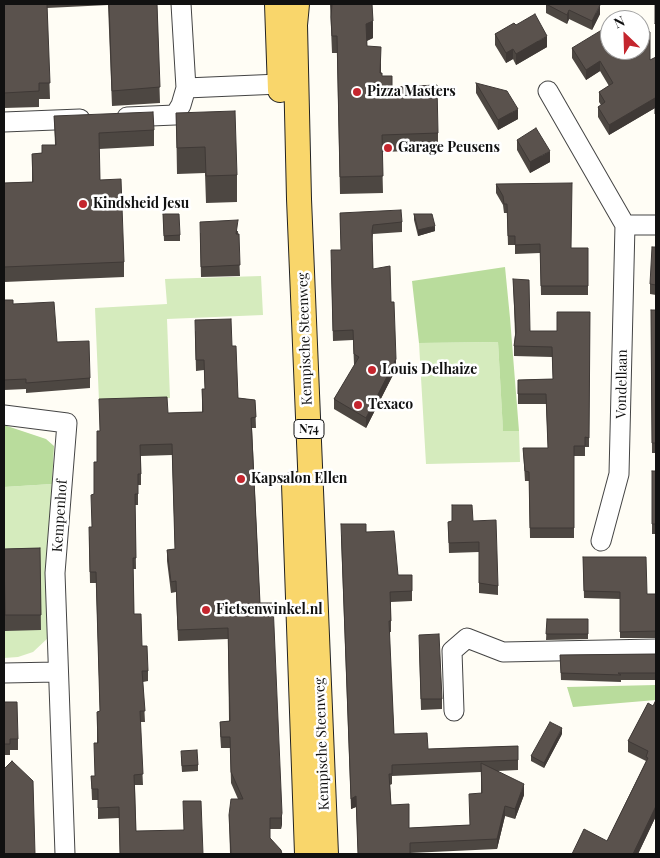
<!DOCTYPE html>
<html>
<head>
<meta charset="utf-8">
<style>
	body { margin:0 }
	#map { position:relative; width:660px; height:858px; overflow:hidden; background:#fffdf5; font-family:"Playfair Display",serif }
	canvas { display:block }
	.frame { position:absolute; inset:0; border:5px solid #111; pointer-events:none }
	.north { position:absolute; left:600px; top:10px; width:50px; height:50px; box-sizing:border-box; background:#fff; border:1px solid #a0a0a0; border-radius:50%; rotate:336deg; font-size:14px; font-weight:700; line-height:20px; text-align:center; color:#111 }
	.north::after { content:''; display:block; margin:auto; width:18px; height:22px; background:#c4262e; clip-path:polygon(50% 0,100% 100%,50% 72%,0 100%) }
</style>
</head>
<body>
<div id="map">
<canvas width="660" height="858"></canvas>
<div class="frame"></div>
<div class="north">N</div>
</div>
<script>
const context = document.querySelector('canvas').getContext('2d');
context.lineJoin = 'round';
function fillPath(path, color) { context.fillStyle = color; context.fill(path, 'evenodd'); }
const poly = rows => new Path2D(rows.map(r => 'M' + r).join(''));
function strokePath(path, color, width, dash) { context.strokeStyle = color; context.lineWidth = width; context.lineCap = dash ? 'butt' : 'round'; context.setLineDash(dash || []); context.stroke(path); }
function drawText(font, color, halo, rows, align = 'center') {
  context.font = font + ' "Playfair Display",serif'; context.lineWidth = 5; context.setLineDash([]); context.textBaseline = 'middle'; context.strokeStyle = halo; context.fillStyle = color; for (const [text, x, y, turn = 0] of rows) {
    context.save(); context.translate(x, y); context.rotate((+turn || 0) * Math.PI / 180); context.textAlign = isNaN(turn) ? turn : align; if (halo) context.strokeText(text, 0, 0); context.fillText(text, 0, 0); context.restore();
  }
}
fillPath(poly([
	[261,276,263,315,167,319,170,398,99,401,95,308,167,304,165,279],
	[498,342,503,430,519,431,520,462,426,464,419,343],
	[52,484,48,638,33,652,18,657,4,658,4,487]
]), '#d5ebbd');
fillPath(poly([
	[505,267,510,318,519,431,503,431,498,342,419,343,412,281],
	[4,425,46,439,54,446,52,484,4,487],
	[656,685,656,700,573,707,567,687]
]), '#b9dc9c');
const minor = poly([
	[186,88,280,84],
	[548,91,625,225,619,474,601,541],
	[127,117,175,115,181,105,186,88,181,4],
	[4,122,80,119],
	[625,225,656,225],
	[4,415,67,423,55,573,65,854],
	[4,673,57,672],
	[454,711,452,651,467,638,503,652,656,649]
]);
const major = poly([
	[277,4,280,90],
	[297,4,295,25,299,199,326,854],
	[294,484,307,854]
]);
strokePath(minor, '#444', 21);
strokePath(major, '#222', 26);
strokePath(minor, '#fff', 19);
strokePath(major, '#f9d66b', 24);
fillPath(poly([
	[4,4,157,4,160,103,112,106,108,5,47,8,50,99,39,99,39,107,4,108],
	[330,4,372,4,373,38,367,41,367,46,381,64,381,73,382,76,438,133,438,150,382,152,383,193,340,194,337,53,332,53],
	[546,4,600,14,592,30,569,19,567,24,546,13],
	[516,25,547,47,516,65,513,59,506,63,495,45,495,34],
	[572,48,650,60,656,57,656,124,655,124,655,108,609,135,598,117,598,107,601,105,599,102,599,92,609,86,600,71,586,80,572,58],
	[476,83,518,119,498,130,476,93],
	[176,113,237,175,237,202,206,203,205,173,177,174],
	[54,116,154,130,154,146,99,149,100,180,124,262,124,277,4,282,4,183,32,182,32,154,42,153,55,145],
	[517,140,550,162,530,173,517,150],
	[496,184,571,248,588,248,588,295,541,295,540,253,515,254,515,245,508,245,507,213,504,213,503,205,496,193],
	[340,213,402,222,402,232,373,234,372,240,373,269,391,302,396,369,366,428,334,409,334,399,355,365,354,364,353,340,333,341,331,260,341,250],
	[163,214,180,235,180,241,164,241],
	[414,214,435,231,418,236,414,220],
	[238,231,240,276,201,277,200,233],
	[656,247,656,295,650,294,650,284],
	[513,279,530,331,557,331,590,312,589,447,585,447,585,456,574,456,574,538,530,538,529,481,525,481,523,448,548,448,546,404,518,404,518,380,553,379,552,357,514,356,514,346,515,334],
	[4,300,13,304,57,342,90,378,90,388,26,393,26,389,4,390],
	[651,310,656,310,656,453,652,453],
	[195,331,232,346,238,398,255,400,256,428,252,428,260,603,282,824,281,829,270,829,270,838,282,854,230,854,229,815,238,799,231,783,230,748,221,748,220,733,220,722,229,721,228,639,178,641,176,592,171,593,167,561,167,550,175,549,172,455,141,456,141,485,138,485,138,505,135,505,136,569,133,569,134,614,148,671,148,681,143,682,145,722,140,722,143,785,135,785,136,831,203,854,120,854,119,818,98,819,98,800,92,800,91,776,95,776,97,743,97,712,100,711,96,583,90,583,89,538,92,527,97,462,168,413,202,412,202,389,205,389,204,370,196,371],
	[652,471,656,471,656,534,652,534],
	[473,521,498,586,498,595,479,593,479,552,449,553,448,522],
	[366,532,398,575,412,575,412,601,391,602,391,632,389,632,394,734,428,749,518,746,518,770,498,771,524,795,515,819,505,816,497,849,410,853,410,854,358,854,356,807,351,809,341,535],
	[481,772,481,793,470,825,409,828,391,805,390,785,392,784,392,776],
	[40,548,41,630,5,631,4,549],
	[583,557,647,594,656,594,656,638,620,638,620,599,584,598],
	[547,619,588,619,588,639,546,640],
	[419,646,442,699,442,709,421,710],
	[656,654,656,680,621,680,621,682,561,680,560,655],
	[4,702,18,739,18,750,10,750,10,755,4,755],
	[648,703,656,816,638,854,572,854,607,841,646,761,628,752,628,741],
	[562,734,544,768,531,761,531,756],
	[181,756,198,765,198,771,182,772]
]), '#4d4742');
fillPath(poly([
	[600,5,600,14,592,30,592,21],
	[569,10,569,19,567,24,567,15],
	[373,21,373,38,366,41,366,24],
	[656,22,656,31,655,33,655,24],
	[547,36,547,47,516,65,516,54],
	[381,47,381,64,380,90,380,73],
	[513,49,513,59,506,63,506,53],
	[600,61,600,71,586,80,586,70],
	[655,98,655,108,609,135,609,125],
	[518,109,518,119,498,130,498,120],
	[550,151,550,162,530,173,530,162],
	[435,226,435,231,418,236,418,230],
	[396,359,396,369,366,428,366,418],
	[562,728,562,734,544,768,544,763],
	[524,784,524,795,515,819,515,809],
	[356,796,356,807,351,809,351,799],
	[505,806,505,816,497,849,497,839],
	[656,806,656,816,638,854,633,854],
	[282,813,282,824,281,829,281,818]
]), '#3f3936');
const building = poly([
	[4,4,47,4,50,83,39,83,39,91,4,93,4,4],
	[109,4,157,4,160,87,112,91,109,4],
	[332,4,372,4,373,21,366,24,367,46,381,47,380,73,382,73,382,76,392,76,392,87,437,85,438,133,382,135,383,176,340,177,337,36,332,36,331,17,332,4],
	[546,4,597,4,600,5,592,21,569,10,567,15,546,4],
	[655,4,656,4,656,22,655,24,655,4],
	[535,14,547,36,516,54,513,49,506,53,495,34,514,23,516,25,535,14],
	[625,16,627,20,619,20,625,16],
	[610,25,610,50,640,50,640,25,650,32,650,60,656,57,656,114,655,114,655,98,609,125,598,107,605,102,599,92,613,83,600,61,586,70,572,48,610,25],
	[476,83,507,91,518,109,498,120,476,83],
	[235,111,237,175,206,176,205,147,177,148,176,113,235,111],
	[153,112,154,130,99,133,100,180,121,179,124,262,4,267,4,183,33,182,32,154,42,153,42,145,56,145,54,116,153,112],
	[536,128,550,151,530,162,517,140,536,128],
	[572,183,571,248,588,248,588,286,541,286,540,244,515,245,515,236,508,236,507,204,504,204,503,196,496,184,572,183],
	[401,210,402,222,373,225,372,231,373,269,390,266,391,302,394,302,396,359,366,418,334,399,359,357,354,354,353,330,333,331,331,250,341,250,340,213,401,210],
	[163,214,179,214,180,235,164,236,163,214],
	[414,214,432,214,435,226,418,230,414,214],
	[238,220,236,234,239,234,240,265,201,267,200,222,238,220],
	[652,247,656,247,656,285,650,284,652,247],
	[513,279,529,280,530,331,557,331,557,312,590,312,589,438,585,437,585,446,574,446,574,528,530,528,529,472,525,471,523,448,548,448,546,394,518,394,518,380,553,379,552,347,514,346,516,332,513,279],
	[4,300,13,300,13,304,54,302,57,342,89,341,90,378,26,383,26,379,4,380,4,300],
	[651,310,656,310,656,443,652,443,651,310],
	[231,319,232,346,236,346,238,398,255,400,256,417,251,418,260,603,273,603,282,813,281,818,270,818,270,838,281,850,282,854,231,854,229,815,231,799,243,799,231,772,230,737,221,737,220,722,230,721,228,628,178,630,176,581,171,582,167,550,175,549,172,444,140,445,141,474,138,474,138,494,135,494,136,558,133,558,134,614,141,614,142,646,147,646,148,671,142,671,145,711,140,711,143,774,134,775,136,831,184,830,183,801,201,801,203,854,120,854,119,807,98,808,98,789,92,789,91,776,95,776,94,743,98,743,97,712,100,711,96,572,90,572,89,527,92,527,91,495,94,494,94,462,97,462,97,431,100,431,99,399,167,397,168,413,203,412,202,389,205,389,204,360,196,360,195,320,231,319],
	[652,471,656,471,656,524,652,524,652,471],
	[452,505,472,505,473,521,496,520,498,586,479,583,479,542,449,543,448,522,452,521,452,505],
	[341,524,366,524,366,532,394,531,398,575,412,575,412,591,390,592,391,621,389,621,394,734,427,733,428,749,518,746,518,760,392,765,392,774,389,774,391,805,409,804,409,828,470,825,469,794,482,793,481,763,524,784,515,809,505,806,497,839,410,843,410,854,358,854,356,796,351,799,341,524],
	[40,548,41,615,5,615,4,549,40,548],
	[583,557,646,557,647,594,656,594,656,631,620,632,620,592,584,591,583,557],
	[547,619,588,619,588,634,546,634,547,619],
	[439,634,442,699,421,699,419,635,439,634],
	[656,654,656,673,618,673,621,675,561,673,560,655,656,654],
	[656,700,656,806,633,854,572,854,584,829,607,841,648,758,646,757,648,751,628,741,648,703,653,706,656,700],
	[4,702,17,702,18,739,10,739,10,744,4,744,4,702],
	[550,722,562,728,544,763,531,756,550,722],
	[197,750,198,765,182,766,181,751,197,750],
	[12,761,33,781,35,854,4,854,4,769,12,761]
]);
fillPath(building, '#5a524d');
strokePath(building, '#3f3936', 1);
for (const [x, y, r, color] of [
	[357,92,5,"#c4262e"],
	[388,148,5,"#c4262e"],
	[83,204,5,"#c4262e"],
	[372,370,5,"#c4262e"],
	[358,405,5,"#c4262e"],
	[241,479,5,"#c4262e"],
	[206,610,5,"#c4262e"]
]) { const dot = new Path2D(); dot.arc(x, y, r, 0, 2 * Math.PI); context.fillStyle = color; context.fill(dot); strokePath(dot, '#fff', 2); }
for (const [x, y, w] of [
	[309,429,30]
]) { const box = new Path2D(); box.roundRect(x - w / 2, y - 9.5, w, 19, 4); context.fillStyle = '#fff'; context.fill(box); strokePath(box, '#111', 1); }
drawText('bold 12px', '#111', null, [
	["N74",309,429]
]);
drawText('bold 14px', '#111', '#fff', [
	["Pizza Masters",367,92],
	["Garage Peusens",398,148],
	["Kindsheid Jesu",93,204],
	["Louis Delhaize",382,370],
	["Texaco",368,405],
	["Kapsalon Ellen",251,479],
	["Fietsenwinkel.nl",216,610]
], 'left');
drawText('14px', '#111', '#fff', [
	["Kempische Steenweg",305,339,-92],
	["Vondellaan",622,384,-89],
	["Kempenhof",60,516,-86],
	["Kempische Steenweg",322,744,-92]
]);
</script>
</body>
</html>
